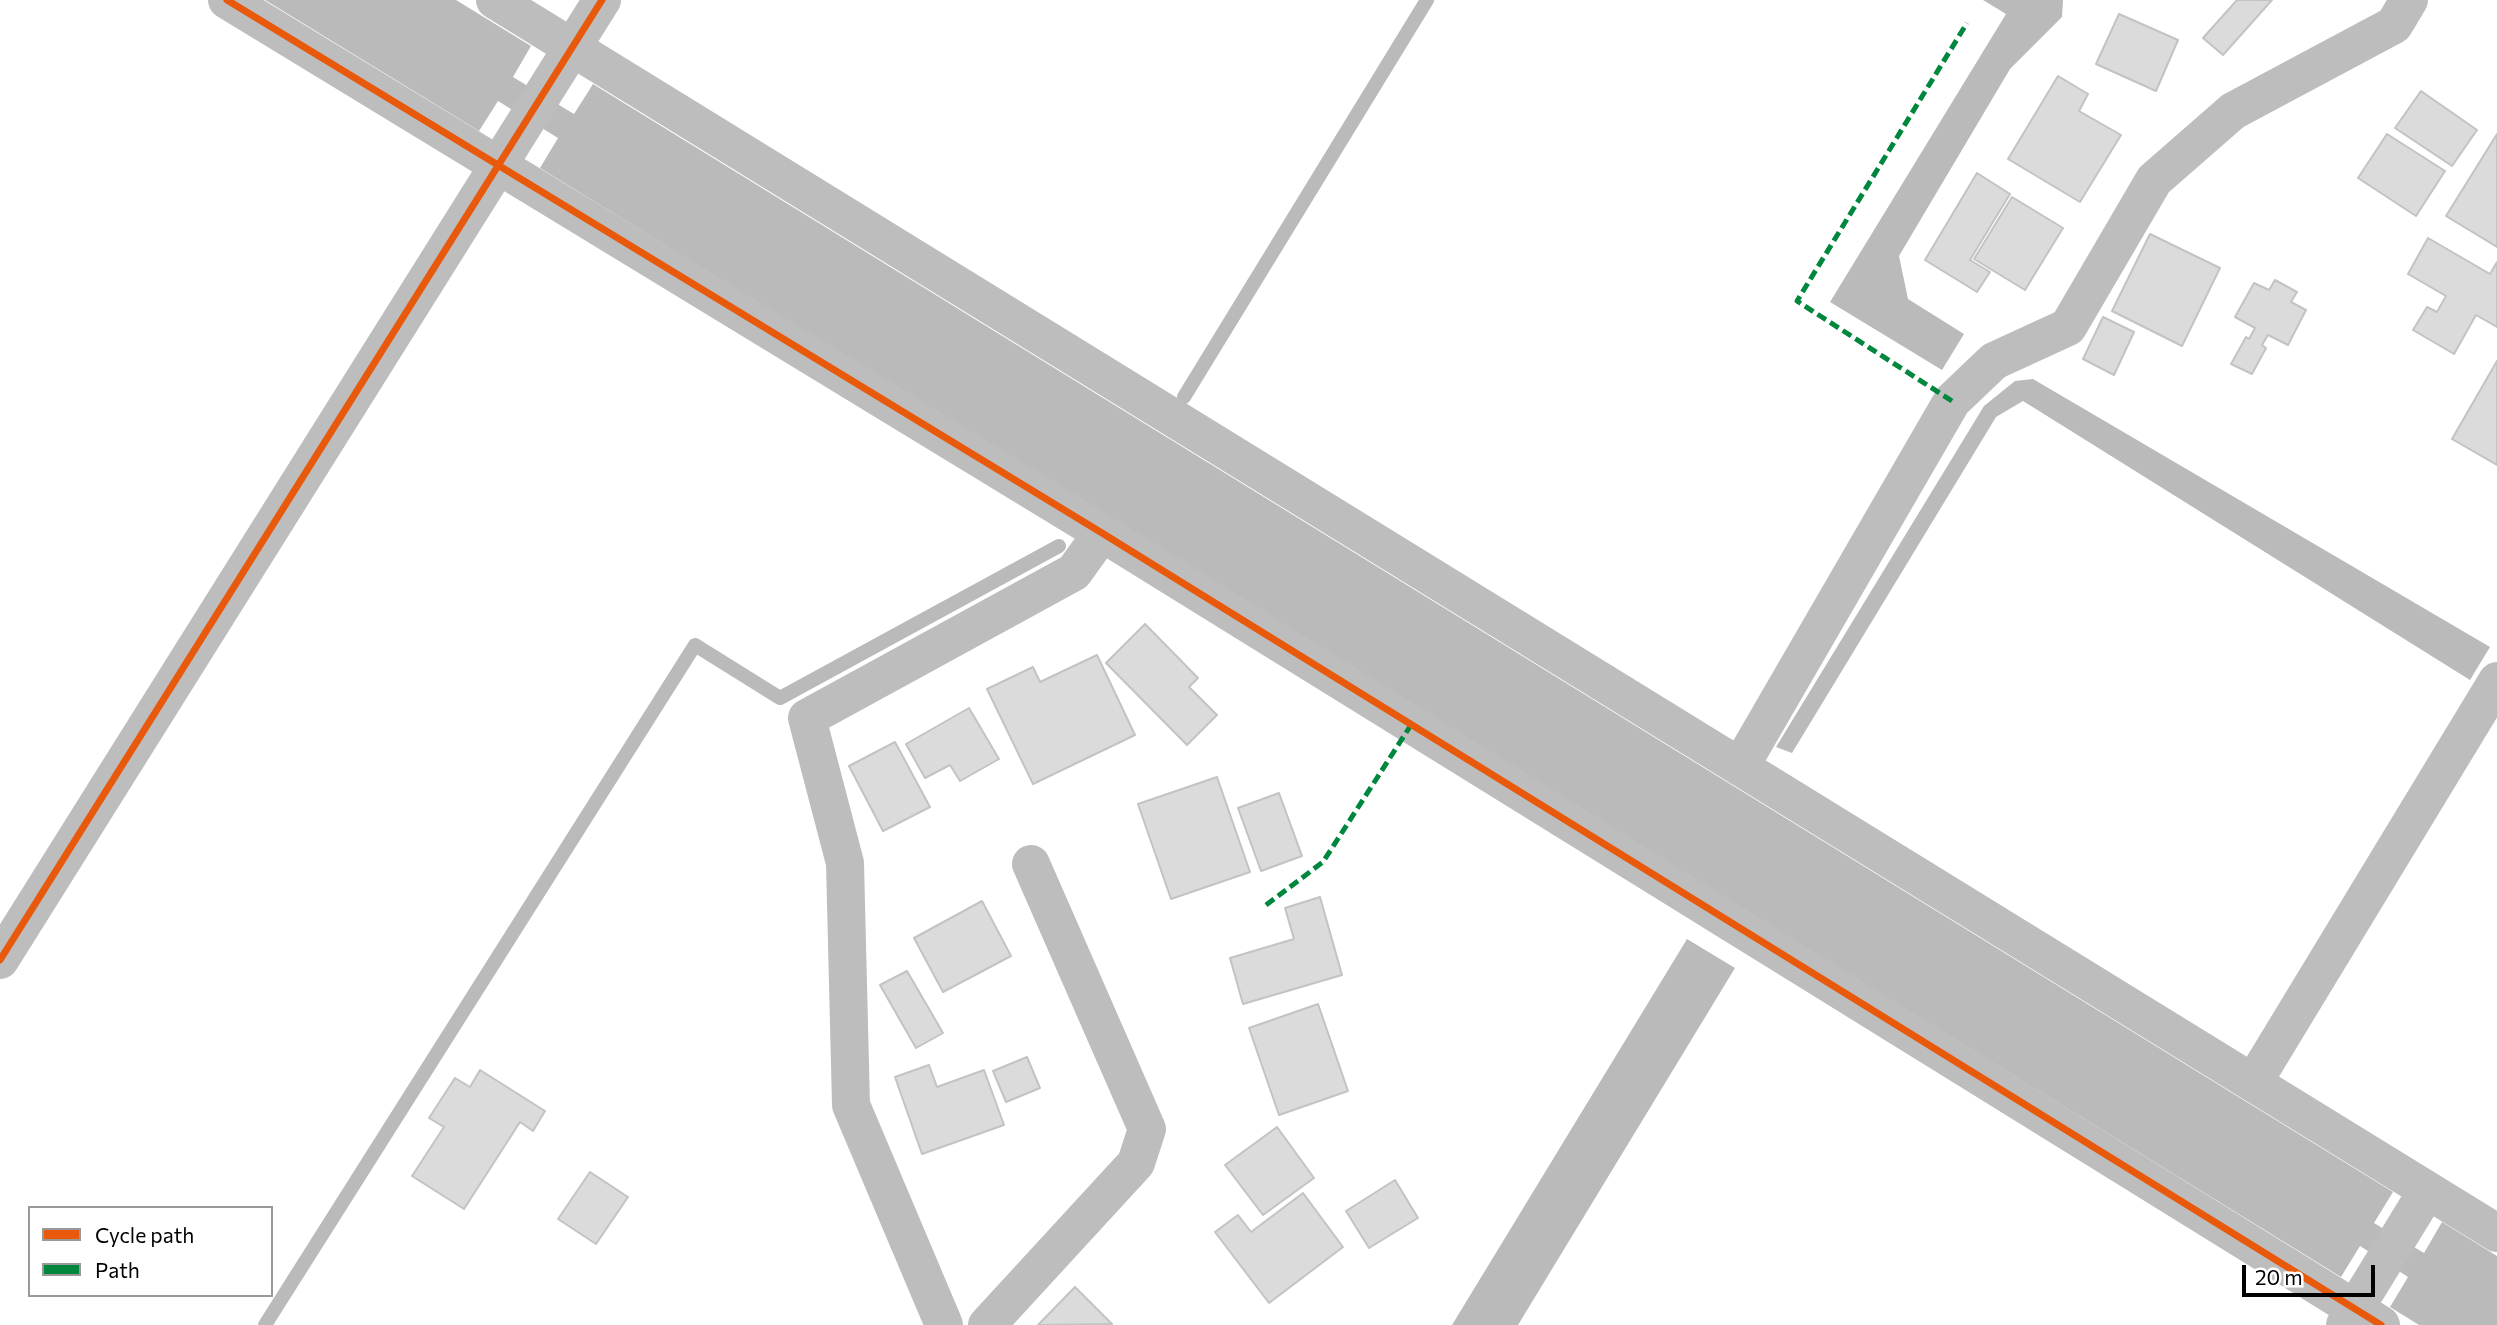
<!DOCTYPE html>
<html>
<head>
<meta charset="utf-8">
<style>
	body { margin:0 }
	#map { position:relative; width:2497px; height:1325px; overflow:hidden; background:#fff; font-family:Commissioner,sans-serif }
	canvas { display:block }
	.legend { position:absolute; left:28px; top:1206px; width:245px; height:91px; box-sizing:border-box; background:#fff; border:2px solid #999; margin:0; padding:9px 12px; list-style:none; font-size:21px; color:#000 }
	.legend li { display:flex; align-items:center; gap:14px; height:35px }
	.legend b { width:35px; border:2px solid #999 }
	.scale { position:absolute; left:2242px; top:1265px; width:133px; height:32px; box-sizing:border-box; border:4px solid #000; border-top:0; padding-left:9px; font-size:21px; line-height:24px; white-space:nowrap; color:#000; -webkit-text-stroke:5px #fff; paint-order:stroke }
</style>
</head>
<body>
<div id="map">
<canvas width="2497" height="1325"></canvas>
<ul class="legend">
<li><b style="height:9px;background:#e8590c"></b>Cycle path</li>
<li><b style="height:9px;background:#00873e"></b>Path</li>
</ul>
<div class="scale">20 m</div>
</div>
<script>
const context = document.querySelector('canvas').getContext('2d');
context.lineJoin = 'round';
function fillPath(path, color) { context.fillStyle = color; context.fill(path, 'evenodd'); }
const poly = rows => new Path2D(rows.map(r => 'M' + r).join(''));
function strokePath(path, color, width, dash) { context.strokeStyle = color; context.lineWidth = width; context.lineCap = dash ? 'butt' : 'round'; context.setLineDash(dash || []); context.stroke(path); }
fillPath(poly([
	[265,0,456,0,531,46,513,77,574,114,593,84,2393,1192,2374,1223,2424,1253,2442,1222,2497,1256,2497,1325,2419,1325,2390,1307,2408,1277,2360,1246,2341,1277,540,168,558,138,498,101,479,131],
	[1983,0,2063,0,2062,17,2010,69,1899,256,1908,299,1964,334,1942,370,1830,302,2006,14],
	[2033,379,2490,647,2470,680,2023,401,1996,417,1792,753,1776,747,1984,406,2015,381],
	[1687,939,1735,968,1518,1325,1452,1325]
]), '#bababa');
strokePath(poly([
	[1184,397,1427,0],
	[265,1325,695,645,780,698,1059,546]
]), '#bababa', 14);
const building = poly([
	[2237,0,2272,0,2223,55,2203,38,2237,0],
	[2119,14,2178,40,2156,91,2096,64,2119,14],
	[2058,76,2088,94,2079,111,2121,135,2080,202,2008,159,2058,76],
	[2421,91,2477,130,2452,166,2395,128,2421,91],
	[2387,134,2445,171,2416,216,2358,178,2387,134],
	[2497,134,2497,247,2446,216,2497,134],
	[1977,173,2010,194,1970,260,1990,272,1977,292,1925,260,1977,173],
	[2012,197,2063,228,2025,290,1974,259,2012,197],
	[2150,234,2220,268,2182,346,2112,311,2150,234],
	[2428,238,2490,274,2497,262,2497,327,2476,315,2454,354,2413,330,2427,307,2437,312,2446,296,2408,274,2428,238],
	[2275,280,2297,292,2291,302,2306,310,2288,345,2268,335,2262,345,2266,348,2252,374,2231,364,2246,337,2249,339,2255,328,2235,317,2254,283,2269,290,2275,280],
	[2103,317,2134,332,2114,375,2083,359,2103,317],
	[2497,361,2497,465,2452,439,2497,361],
	[1145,624,1198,678,1189,687,1217,715,1187,745,1106,663,1145,624],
	[1097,655,1135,735,1033,784,987,689,1033,667,1040,682,1097,655],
	[969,708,999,759,960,781,950,765,925,778,906,744,969,708],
	[895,742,930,807,883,831,849,766,895,742],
	[1217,777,1250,872,1171,899,1138,804,1217,777],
	[1279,793,1302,856,1261,871,1238,808,1279,793],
	[1320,897,1342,975,1243,1004,1230,958,1294,939,1285,908,1320,897],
	[982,901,1011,956,943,992,914,938,982,901],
	[907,971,943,1033,916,1048,880,985,907,971],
	[1318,1004,1348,1091,1279,1115,1249,1028,1318,1004],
	[1027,1057,1040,1088,1006,1102,993,1071,1027,1057],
	[929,1065,937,1087,984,1070,1004,1125,922,1154,895,1077,929,1065],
	[480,1070,545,1111,533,1131,520,1122,464,1209,412,1176,444,1127,429,1118,455,1078,470,1087,480,1070],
	[1277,1127,1314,1178,1263,1215,1225,1165,1277,1127],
	[590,1172,628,1197,596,1244,558,1219,590,1172],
	[1395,1180,1418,1218,1369,1248,1346,1211,1395,1180],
	[1303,1193,1343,1247,1269,1303,1215,1232,1238,1215,1251,1232,1303,1193],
	[1075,1287,1112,1324,1038,1325,1075,1287]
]);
fillPath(building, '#dbdbdb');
strokePath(building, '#c3c3c3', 2);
strokePath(poly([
	[227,0,1102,533,2381,1325],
	[495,0,2497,1233],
	[1740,767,1952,401,1994,361,2068,327,2154,180,2233,111,2394,25,2409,0],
	[0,960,602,0],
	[2253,1083,2497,681],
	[944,1325,851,1105,845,863,807,718,1074,572,1102,533],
	[987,1325,1136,1163,1147,1129,1031,864],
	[2345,1325,2427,1191]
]), '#bdbdbd', 38);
strokePath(poly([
	[1952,401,1797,301,1967,23],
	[1266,905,1323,862,1411,725]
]), '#00873e', 5, [10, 5]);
strokePath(poly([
	[227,0,1102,533,2381,1325],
	[0,960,602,0]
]), '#e8590c', 7);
</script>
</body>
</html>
